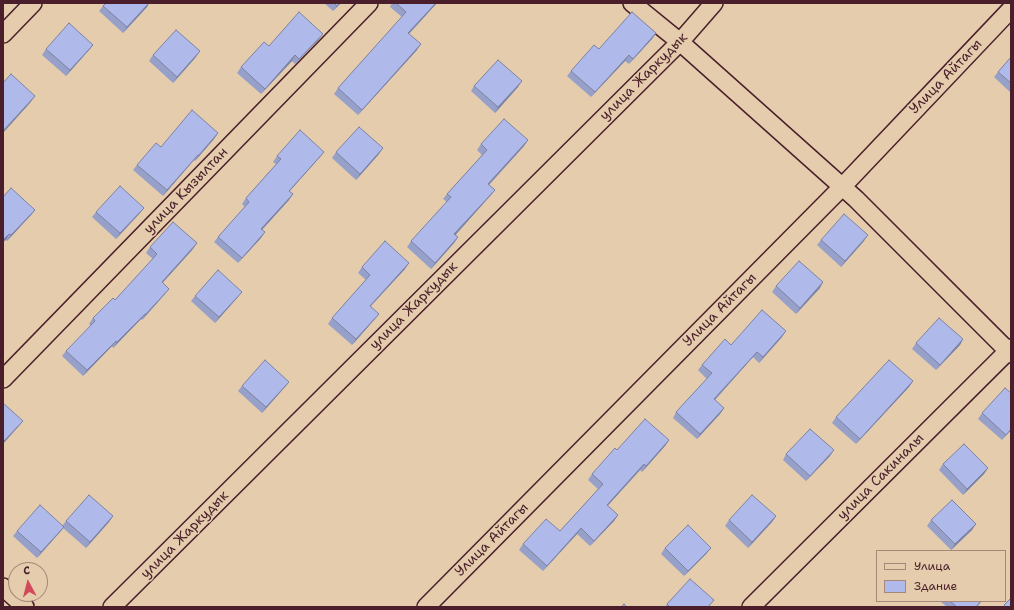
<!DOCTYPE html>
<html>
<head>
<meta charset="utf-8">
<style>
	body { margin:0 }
	#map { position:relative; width:1014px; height:610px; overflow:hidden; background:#e4ccad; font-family:"Shantell Sans",sans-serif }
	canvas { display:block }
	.frame { position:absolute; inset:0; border:4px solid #4a1f2b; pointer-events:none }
	.legend { position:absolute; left:876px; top:550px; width:130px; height:52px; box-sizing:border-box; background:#e4ccad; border:1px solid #a68779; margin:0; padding:5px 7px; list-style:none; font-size:12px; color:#4a1f2b }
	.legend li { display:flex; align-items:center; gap:8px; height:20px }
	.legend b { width:20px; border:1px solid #a68779 }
	.north { position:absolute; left:8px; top:562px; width:40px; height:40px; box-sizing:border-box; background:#e4ccad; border:1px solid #a68779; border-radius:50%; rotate:353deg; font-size:11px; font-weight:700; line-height:16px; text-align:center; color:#4a1f2b }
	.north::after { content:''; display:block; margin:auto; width:14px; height:18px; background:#d1495b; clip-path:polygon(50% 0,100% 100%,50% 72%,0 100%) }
</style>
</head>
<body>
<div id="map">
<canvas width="1014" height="610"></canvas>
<div class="frame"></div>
<ul class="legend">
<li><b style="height:5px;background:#e4ccad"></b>Улица</li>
<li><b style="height:11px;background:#b0baea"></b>Здание</li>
</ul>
<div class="north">С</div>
</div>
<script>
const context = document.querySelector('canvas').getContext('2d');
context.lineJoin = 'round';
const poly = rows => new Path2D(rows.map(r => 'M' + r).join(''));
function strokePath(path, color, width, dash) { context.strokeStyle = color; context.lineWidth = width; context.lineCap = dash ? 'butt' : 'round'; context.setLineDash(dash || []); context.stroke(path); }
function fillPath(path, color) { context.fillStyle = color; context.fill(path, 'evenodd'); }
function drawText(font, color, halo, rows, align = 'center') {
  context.font = font + ' "Shantell Sans",sans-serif'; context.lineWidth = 3; context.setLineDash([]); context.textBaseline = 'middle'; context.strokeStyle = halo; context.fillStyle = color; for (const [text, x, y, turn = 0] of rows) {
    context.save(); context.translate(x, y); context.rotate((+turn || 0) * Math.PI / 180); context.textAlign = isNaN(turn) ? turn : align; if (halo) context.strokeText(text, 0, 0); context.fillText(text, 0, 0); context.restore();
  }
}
const minor = poly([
	[632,3,680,42,856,199,1011,354],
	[3,34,33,3],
	[3,379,369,3],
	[3,587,25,607],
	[112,607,680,42,714,3],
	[426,607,842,187,1011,9],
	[751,607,1011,348]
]);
strokePath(minor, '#4a1f2b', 20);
strokePath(minor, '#e4ccad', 17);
fillPath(poly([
	[149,3,147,7,123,33,99,11,103,6],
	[324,3,341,3,333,11],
	[392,3,437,3,409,34,417,50,358,115,334,94,338,88,402,17,390,7],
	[656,33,652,39,629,64,625,61,591,97,567,76,571,71,599,49],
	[319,39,295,64,292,61,261,94,237,73,241,67,269,46],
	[93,45,89,50,66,76,42,55,46,49],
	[153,55,196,57,173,83,149,61],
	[1011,57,1011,93,994,77,998,72],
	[474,86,518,87,495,113,471,91],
	[218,133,214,139,195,161,194,160,163,196,133,170,137,165,161,147],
	[528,140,524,146,489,185,495,190,491,195,455,235,458,237,454,243,431,269,407,247,411,241,447,202,443,199,447,194,482,155,477,150,481,144],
	[324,152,320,157,290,191,289,200,262,230,261,238,238,263,214,242,218,237,245,207,242,204,246,198,276,164,273,162,277,156],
	[336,152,379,154,356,180,332,158],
	[3,197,35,210,31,215,7,241,6,240],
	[96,212,140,213,116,239,92,217],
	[821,240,864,241,841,267,817,245],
	[150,247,193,249,162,283,165,294,142,320,141,319,113,348,112,346,83,376,62,356,66,351,91,326,89,324,93,318,115,300,153,259,146,253],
	[362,267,405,269,371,306,375,319,352,345,328,324,332,318,366,280,358,273],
	[776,286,820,288,796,314,772,292],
	[195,296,238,297,215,323,191,301],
	[782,337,759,363,753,357,715,400,724,408,720,414,697,439,673,418,676,412,707,379,698,370,702,365,731,345],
	[963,339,960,345,936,370,912,349,916,343],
	[913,381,909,387,856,444,832,423,836,417],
	[289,382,285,387,262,413,238,391,242,386],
	[1011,393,1011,430,1002,440,978,419,982,413],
	[669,440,665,446,642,472,640,470,607,506,618,515,614,521,590,546,577,534,543,571,519,550,523,544,560,531,598,489,588,480,592,474],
	[786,454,830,456,806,481,783,460],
	[943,464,988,468,984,474,963,495,939,470],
	[113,516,109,522,86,548,63,528,60,532,37,558,13,536,17,531,62,526,66,521],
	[776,516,772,522,748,548,725,526,729,520],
	[931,520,972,530,951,550,927,526],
	[665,548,707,553,684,576,661,554],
	[940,601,982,601,977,607,947,607],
	[667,604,709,607,665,607]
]), '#97a0c9');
fillPath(poly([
	[149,3,147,7,123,33,127,27],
	[340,3,341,3,333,11,337,6],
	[436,3,437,3,404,39,408,33],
	[656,33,652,39,629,64,633,59],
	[323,34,319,39,295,64,299,59],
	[421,44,417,50,358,115,362,110],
	[93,45,89,50,66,76,70,70],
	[200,51,196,57,173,83,177,77],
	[295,55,292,61,261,94,265,89],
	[629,55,625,61,591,97,595,92],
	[522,81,518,87,495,113,498,107],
	[35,96,30,103,3,133,3,131],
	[218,133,214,139,195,161,199,155],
	[528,140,524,146,484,190,488,184],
	[383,148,379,154,356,180,360,174],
	[324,152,320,157,285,196,289,191],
	[198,155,194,160,163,196,167,190],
	[495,190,491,195,451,240,454,234],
	[293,194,289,200,257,235,261,229],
	[144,208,140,213,116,239,120,233],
	[35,210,31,215,7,241,11,235],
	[265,232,261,238,238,263,242,258],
	[9,234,6,240,3,242,3,240],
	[868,235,864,241,841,267,845,261],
	[458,237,454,243,431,269,435,263],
	[197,243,193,249,158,288,162,282],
	[409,263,405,269,366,311,370,306],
	[823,282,820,288,796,314,800,308],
	[169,289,165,294,142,320,146,314],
	[242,292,238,297,215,323,219,317],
	[145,314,141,319,113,348,117,342],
	[379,314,375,319,352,345,356,339],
	[786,331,782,337,759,363,763,357],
	[963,339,960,345,936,370,940,365],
	[116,341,112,346,83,376,87,370],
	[757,352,753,357,710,405,714,399],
	[913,381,909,387,856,444,860,439],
	[289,382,285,387,262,413,266,407],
	[724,408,720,414,697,439,700,434],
	[23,421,19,426,3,444,3,442],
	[1011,429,1011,430,1002,440,1006,435],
	[669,440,665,446,642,472,646,466],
	[834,450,830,456,806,481,810,476],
	[644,464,640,470,603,511,607,505],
	[988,468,984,474,963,495,967,489],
	[618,515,614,521,590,546,594,541],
	[113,516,109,522,86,548,90,542],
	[776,516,772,522,748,548,752,542],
	[976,524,972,530,951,550,955,544],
	[64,527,60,532,37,558,41,552],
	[581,528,577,534,543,571,547,566],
	[711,548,707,553,684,576,688,571]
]), '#7b82a4');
const building = poly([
	[106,3,149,3,127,27,103,6,106,3],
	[334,3,340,3,337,6,334,3],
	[396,3,436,3,408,33,421,44,362,110,338,88,406,12,396,3],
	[299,12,323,34,299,59,295,55,265,89,241,67,264,42,269,46,299,12],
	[632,12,656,33,633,59,629,55,595,92,571,71,594,45,599,49,632,12],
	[69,23,93,45,70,70,46,49,69,23],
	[176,30,200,51,177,77,153,55,176,30],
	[1011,57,1011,83,998,72,1011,57],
	[498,60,522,81,498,107,474,86,498,60],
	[11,74,35,96,3,131,3,83,11,74],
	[192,110,218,133,199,155,198,155,167,190,137,165,156,143,161,147,192,110],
	[504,119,528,140,488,184,495,190,454,234,458,237,435,263,411,241,451,197,447,194,487,150,481,144,504,119],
	[359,127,383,148,360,174,336,152,359,127],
	[300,130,324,152,289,191,293,194,261,229,265,232,242,258,218,237,249,202,246,198,281,159,277,156,300,130],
	[120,186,144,208,120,233,96,212,120,186],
	[11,188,35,210,11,235,9,234,3,240,3,197,11,188],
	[844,214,868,235,845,261,821,240,844,214],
	[173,222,197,243,162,282,169,289,146,314,145,314,117,342,116,341,87,370,66,351,95,321,93,318,113,298,115,300,157,254,150,247,173,222],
	[385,241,409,263,370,306,379,314,356,339,332,318,370,275,362,267,385,241],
	[799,261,823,282,800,308,776,286,799,261],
	[218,270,242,292,219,317,195,296,218,270],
	[762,310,786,331,763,357,757,352,714,399,724,408,700,434,676,412,712,373,702,365,725,339,731,345,762,310],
	[939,318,963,339,940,365,916,343,939,318],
	[265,360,289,382,266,407,242,386,265,360],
	[889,360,913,381,860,439,836,417,889,360],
	[1005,388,1011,393,1011,429,1006,435,982,413,1005,388],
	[3,403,23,421,3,442,3,403],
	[645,419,669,440,646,466,644,464,607,505,618,515,594,541,581,528,547,566,523,544,546,519,560,531,603,484,592,474,615,448,617,450,645,419],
	[810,429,834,450,810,476,786,454,810,429],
	[964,444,988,468,967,489,943,464,964,444],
	[89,495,113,516,90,542,66,521,89,495],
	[752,495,776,516,752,542,729,520,752,495],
	[952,500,976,524,955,544,931,520,952,500],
	[40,505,64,527,41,552,17,531,40,505],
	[688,525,711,548,688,571,665,548,688,525],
	[690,579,714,600,708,607,670,607,667,604,690,579],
	[1011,598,1011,607,1006,607,1004,605,1011,598],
	[950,601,981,601,976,607,957,607,950,601],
	[624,604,627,607,621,607,624,604]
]);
fillPath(building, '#b0baea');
strokePath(building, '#7b82a4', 1);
drawText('14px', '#4a1f2b', '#e4ccad', [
	["улица Жаркудык",644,77,-45],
	["Улица Айтагы",946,77,-46],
	["улица Кызылтан",186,191,-46],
	["улица Жаркудык",414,306,-45],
	["Улица Айтагы",720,310,-45],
	["улица Сакиналы",881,477,-45],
	["улица Жаркудык",185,535,-45],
	["Улица Айтагы",492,540,-45]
]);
</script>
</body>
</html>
